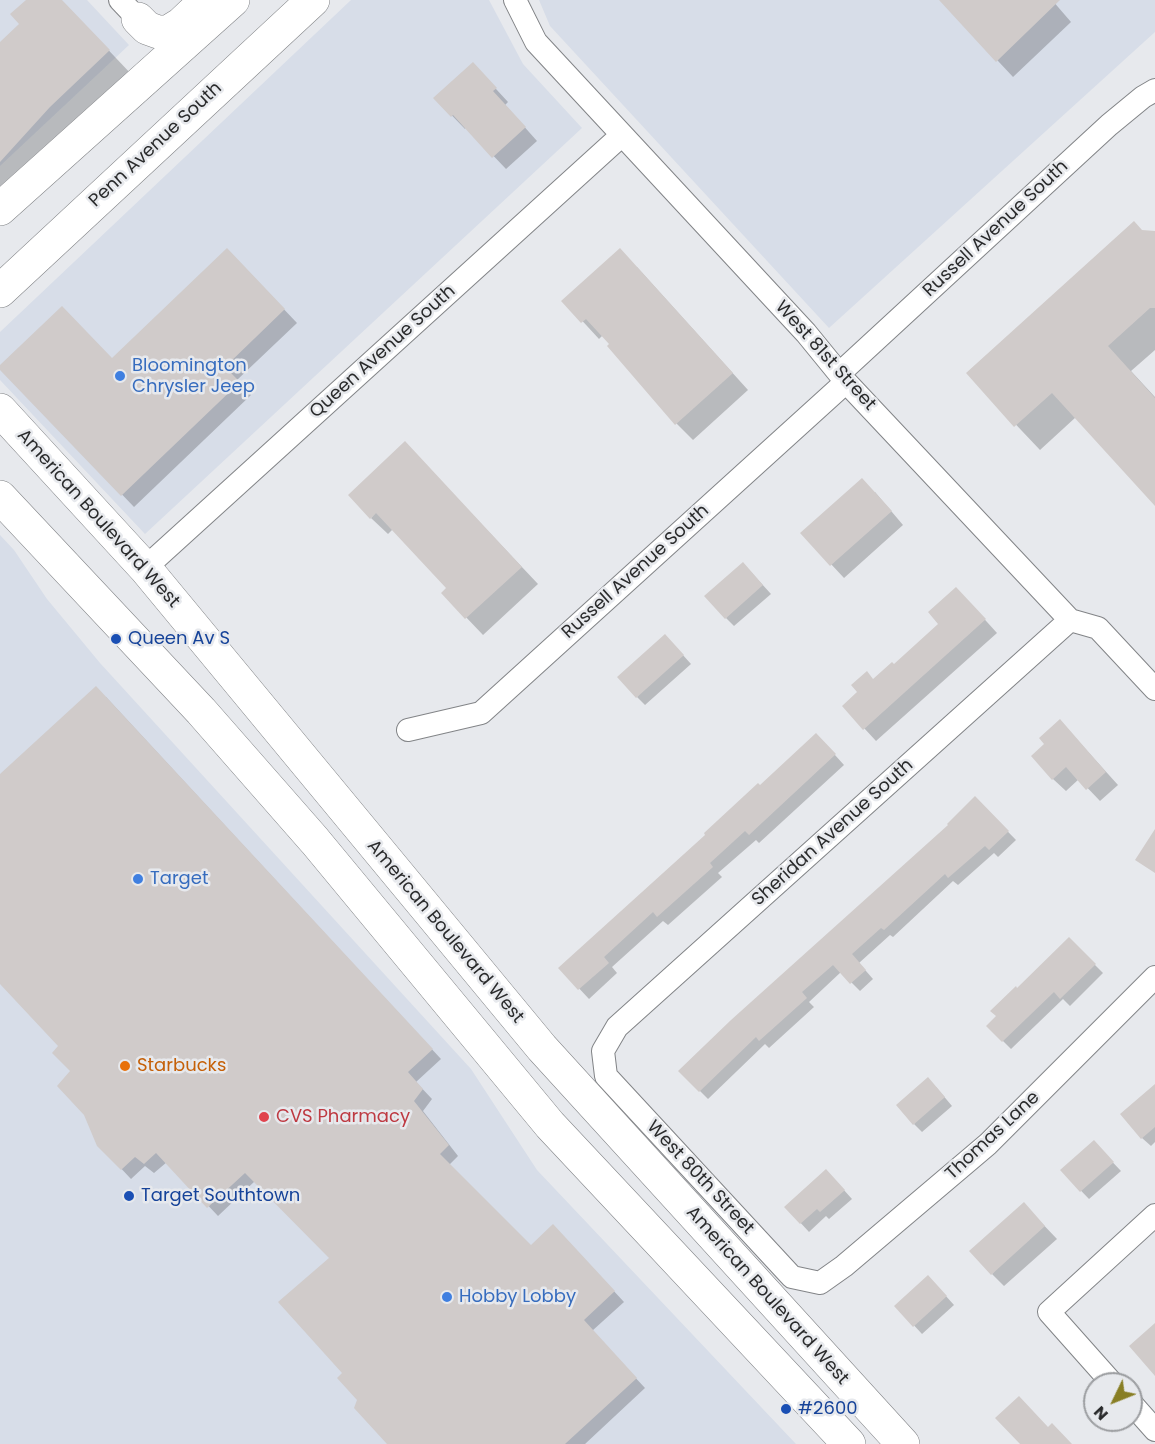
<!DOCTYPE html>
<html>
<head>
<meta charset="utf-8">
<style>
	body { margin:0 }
	#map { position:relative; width:1155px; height:1444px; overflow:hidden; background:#e7e9ed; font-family:Poppins,sans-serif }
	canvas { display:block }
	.north { position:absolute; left:1083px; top:1372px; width:60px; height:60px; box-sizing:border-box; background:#e7e9ed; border:2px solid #9b9da0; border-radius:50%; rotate:227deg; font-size:16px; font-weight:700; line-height:24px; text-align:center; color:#2a2b2c }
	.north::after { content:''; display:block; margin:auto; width:21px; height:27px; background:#887e24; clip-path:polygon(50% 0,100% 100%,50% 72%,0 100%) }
</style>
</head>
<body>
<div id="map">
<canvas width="1155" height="1444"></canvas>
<div class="north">N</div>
</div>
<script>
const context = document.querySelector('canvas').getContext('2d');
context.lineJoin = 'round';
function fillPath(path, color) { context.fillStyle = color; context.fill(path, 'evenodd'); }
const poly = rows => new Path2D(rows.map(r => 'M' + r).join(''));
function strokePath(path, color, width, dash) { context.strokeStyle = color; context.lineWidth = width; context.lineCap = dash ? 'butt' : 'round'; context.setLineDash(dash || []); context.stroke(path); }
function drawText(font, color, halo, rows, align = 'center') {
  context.font = font + ' Poppins,sans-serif'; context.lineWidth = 5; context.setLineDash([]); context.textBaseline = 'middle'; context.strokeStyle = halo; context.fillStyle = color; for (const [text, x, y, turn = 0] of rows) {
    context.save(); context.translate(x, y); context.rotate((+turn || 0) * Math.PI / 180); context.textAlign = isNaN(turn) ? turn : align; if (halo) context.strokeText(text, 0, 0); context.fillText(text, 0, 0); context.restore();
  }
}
fillPath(poly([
	[0,0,87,0,129,45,0,166],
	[351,0,489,0,523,64,582,128,145,534,0,380,0,332],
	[539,0,1155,0,1155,32,829,328,550,26],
	[0,535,14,550,47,599,100,663,471,1069,537,1170,796,1444,0,1444]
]), '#d7dde8');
fillPath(poly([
	[28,0,61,0,133,76,0,198,0,44,21,24],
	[941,0,1052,0,1071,22,1013,77],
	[485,77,508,102,505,105,537,141,506,169,466,127,465,129,435,98],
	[1142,232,1155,233,1155,350,1131,371,1155,397,1155,504,1076,417,1040,450,968,374],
	[240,263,297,323,237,380,251,395,134,507,0,367,112,360],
	[637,267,748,390,693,440,677,424,603,335,599,339,564,301],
	[421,460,538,584,483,635,443,593,448,588,393,529,388,534,371,518],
	[875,492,903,525,844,578,802,533],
	[751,572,771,594,734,626,726,618],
	[968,601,997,633,876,741,864,728,874,681,894,666],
	[673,644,691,664,645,705,637,697],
	[106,697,441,1059,416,1082,432,1099,423,1111,458,1156,449,1165,531,1247,563,1236,624,1302,592,1331,645,1388,585,1444,389,1444,359,1399,344,1373,331,1258,255,1181,218,1216,167,1162,154,1173,145,1166,131,1179,99,1145,72,1071,60,1046,0,981,0,776],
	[1072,734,1118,785,1100,801,1079,779,1066,791,1053,779,1046,744],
	[826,745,844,765,759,843,756,840,718,873,722,877,668,925,663,921,612,967,617,973,589,999,560,968,760,787],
	[975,798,1016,840,998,857,994,853,958,885,953,881,893,937,890,935,859,963,873,979,860,991,841,972,809,1002,814,1007,769,1048,765,1044,708,1099,680,1071,950,825],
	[1069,939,1103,973,1070,1006,1063,999,1011,1049,988,1026],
	[1155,1086,1155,1142,1151,1146,1142,1138],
	[936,1087,952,1106,922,1132,914,1124],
	[1102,1151,1121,1171,1089,1199,1062,1171],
	[834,1179,852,1199,829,1219,826,1216,809,1232,786,1207],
	[1036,1217,1057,1239,1004,1286,992,1274],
	[936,1285,954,1305,922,1334,896,1306]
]), '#0003');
fillPath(poly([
	[26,0,62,0,110,50,50,107,0,162,0,42,19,24,10,14],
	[939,0,1060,0,996,62],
	[473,62,497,88,493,91,526,127,492,158,453,115,451,117,433,98],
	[1134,221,1142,230,1155,231,1155,308,1150,308,1108,346,1155,398,1155,506,1052,393,1014,427,966,373],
	[227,248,285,309,225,367,240,382,121,496,0,370,0,365,62,306,112,358],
	[620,248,733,373,675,425,607,346,609,344,586,319,581,323,561,301],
	[405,441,522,567,465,619,441,593,446,588,376,513,370,519,348,495],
	[862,478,892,511,830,566,800,533],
	[743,562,763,585,725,619,704,596],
	[956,587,986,619,863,730,842,706,857,692,851,685,867,671,873,679,892,662,894,664,938,624,928,612],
	[665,634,684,655,636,698,617,677],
	[96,686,433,1049,408,1072,423,1089,414,1101,449,1145,440,1154,531,1245,553,1224,615,1291,584,1320,637,1378,565,1444,387,1444,354,1408,357,1400,337,1378,342,1373,278,1302,329,1258,245,1173,207,1208,156,1153,144,1164,135,1157,121,1170,97,1146,84,1115,57,1086,70,1071,52,1053,58,1046,0,984,0,774],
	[1060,719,1106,772,1086,790,1066,767,1052,780,1031,756,1044,744,1039,738],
	[816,733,836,754,749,835,745,831,710,863,713,867,657,917,653,912,604,957,609,963,578,990,558,968,705,835,704,833,758,783,760,785],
	[975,796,1009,831,989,850,985,846,948,878,945,874,884,930,881,928,852,954,866,970,850,984,833,965,802,992,807,998,759,1041,756,1037,699,1092,678,1071,731,1020,948,825,947,824],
	[1155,829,1155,873,1135,860],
	[1069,937,1096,964,1060,999,1054,992,1002,1042,986,1026,996,1016,990,1011,1016,986,1017,988],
	[928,1077,945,1097,913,1125,896,1105],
	[1155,1084,1155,1127,1141,1139,1120,1114],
	[1094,1140,1114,1162,1080,1192,1060,1170],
	[826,1169,845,1190,820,1212,817,1209,800,1224,784,1207],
	[1024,1202,1045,1226,991,1275,969,1251],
	[928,1275,947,1296,913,1327,894,1306],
	[1155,1323,1155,1376,1129,1346],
	[1019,1396,1048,1427,1052,1423,1072,1444,1020,1444,995,1418]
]), '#d0cbca');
const street = poly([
	[120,0,138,19],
	[515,0,536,42,806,333,846,382,1070,620,1098,628,1155,689],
	[840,373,1109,125,1143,97,1155,90],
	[145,568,622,135],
	[1070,620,617,1027,603,1051,606,1076,792,1277,820,1283,844,1266,988,1144,1155,977],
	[408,730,481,713,846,382],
	[1113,1384,1049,1312,1155,1215],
	[1131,1403,1155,1430]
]);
const secondary = poly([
	[138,19,147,28,158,32,168,32,181,24,199,7],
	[0,209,233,0],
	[0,291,313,0],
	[0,410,145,568,542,1048,903,1444],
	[0,497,201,711,315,841,550,1125,849,1444]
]);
strokePath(street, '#828487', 24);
strokePath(secondary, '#828487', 34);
strokePath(street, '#fff', 22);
strokePath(secondary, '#fff', 33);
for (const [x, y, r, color] of [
	[120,376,6,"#3f7fe0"],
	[116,639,6,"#1a4fb4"],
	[138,879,6,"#3f7fe0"],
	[125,1066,6,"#e8710a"],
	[264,1117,6,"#e0444e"],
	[129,1196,6,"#1a4fb4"],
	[447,1297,6,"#3f7fe0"],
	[786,1409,6,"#1a4fb4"]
]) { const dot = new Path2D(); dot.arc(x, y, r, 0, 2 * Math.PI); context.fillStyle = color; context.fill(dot); strokePath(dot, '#e7e9ed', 2); }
drawText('18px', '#2a2b2c', '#e7e9ed', [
	["Penn Avenue South",156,145,-43],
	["Russell Avenue South",996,229,-43],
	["Queen Avenue South",383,352,-42],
	["West 81st Street",825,356,48],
	["American Boulevard West",98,519,48],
	["Russell Avenue South",636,572,-42],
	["Sheridan Avenue South",833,833,-42],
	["American Boulevard West",445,932,50],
	["Thomas Lane",993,1136,-43],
	["West 80th Street",700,1178,47],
	["American Boulevard West",767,1296,48]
]);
drawText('18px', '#366cbe', '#e7e9ed', [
	["Bloomington",132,366],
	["Chrysler Jeep",132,387],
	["Target",150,879],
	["Hobby Lobby",459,1297]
], 'left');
drawText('18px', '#164399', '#e7e9ed', [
	["Queen Av S",128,639],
	["Target Southtown",141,1196],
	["#2600",798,1409]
], 'left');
drawText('18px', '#c56008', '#e7e9ed', [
	["Starbucks",137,1066]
], 'left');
drawText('18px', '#be3a42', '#e7e9ed', [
	["CVS Pharmacy",276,1117]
], 'left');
</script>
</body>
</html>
